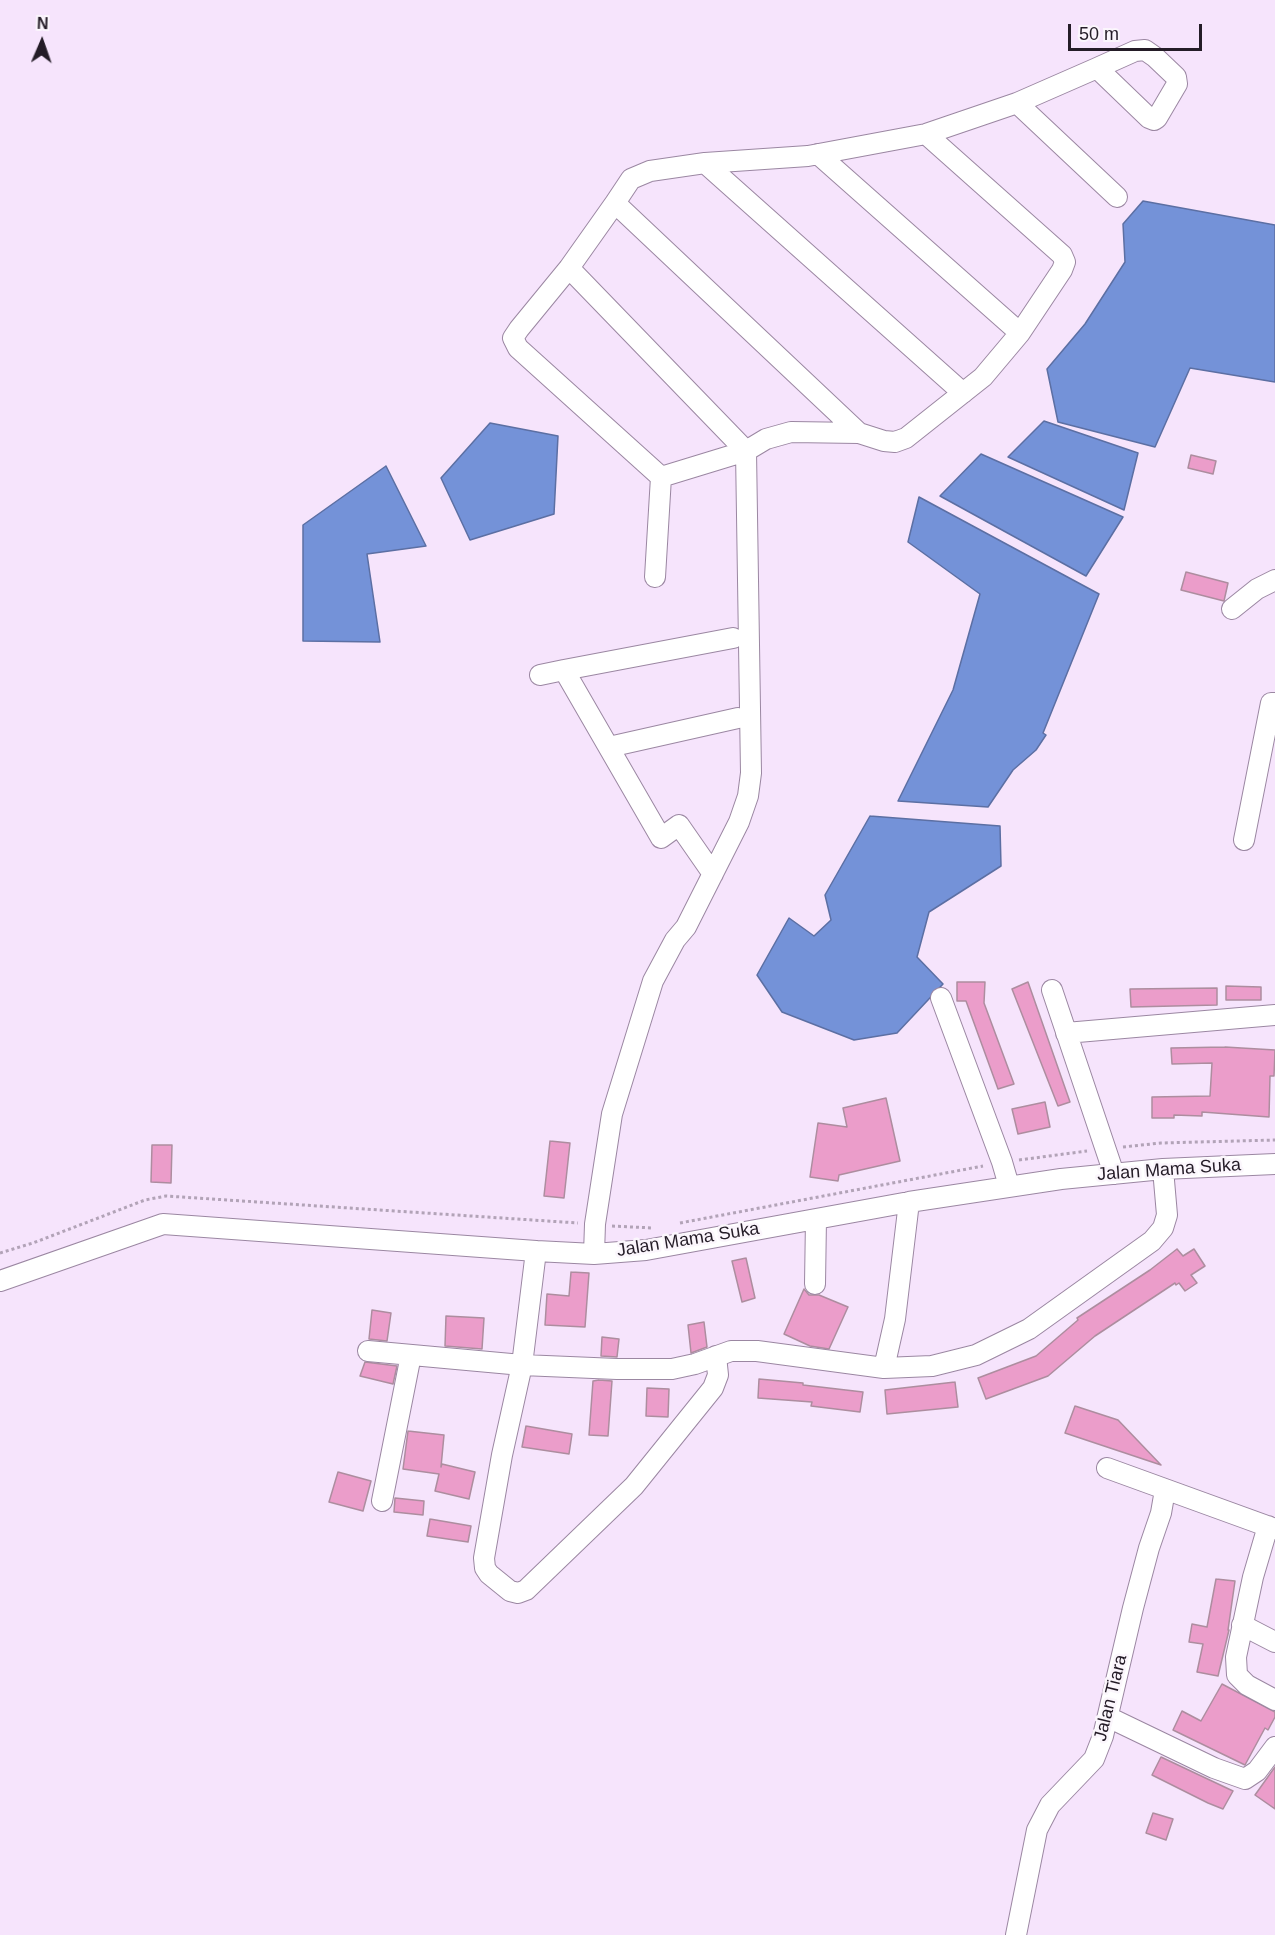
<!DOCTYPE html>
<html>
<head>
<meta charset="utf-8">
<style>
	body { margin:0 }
	#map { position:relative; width:1275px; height:1935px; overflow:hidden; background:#f6e4fc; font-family:Helvetica,sans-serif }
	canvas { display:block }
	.north { position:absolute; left:12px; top:12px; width:60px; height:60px; -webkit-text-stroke:4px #fbf6fc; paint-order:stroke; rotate:2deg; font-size:16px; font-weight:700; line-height:24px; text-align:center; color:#241c27 }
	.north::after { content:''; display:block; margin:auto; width:21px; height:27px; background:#241c27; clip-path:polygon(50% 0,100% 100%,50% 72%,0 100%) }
	.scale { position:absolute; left:1068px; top:24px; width:134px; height:27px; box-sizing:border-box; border:3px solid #241c27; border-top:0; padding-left:8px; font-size:18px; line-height:21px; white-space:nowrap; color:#241c27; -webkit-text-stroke:4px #fbf6fc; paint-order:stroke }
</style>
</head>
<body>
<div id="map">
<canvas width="1275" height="1935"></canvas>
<div class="north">N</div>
<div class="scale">50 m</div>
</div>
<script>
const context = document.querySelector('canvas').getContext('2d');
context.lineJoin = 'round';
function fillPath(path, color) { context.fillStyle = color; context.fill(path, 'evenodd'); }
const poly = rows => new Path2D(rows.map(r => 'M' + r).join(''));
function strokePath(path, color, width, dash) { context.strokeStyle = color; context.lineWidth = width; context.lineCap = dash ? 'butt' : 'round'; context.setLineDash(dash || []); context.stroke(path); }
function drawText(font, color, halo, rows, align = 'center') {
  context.font = font + ' Helvetica,sans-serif'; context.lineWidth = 5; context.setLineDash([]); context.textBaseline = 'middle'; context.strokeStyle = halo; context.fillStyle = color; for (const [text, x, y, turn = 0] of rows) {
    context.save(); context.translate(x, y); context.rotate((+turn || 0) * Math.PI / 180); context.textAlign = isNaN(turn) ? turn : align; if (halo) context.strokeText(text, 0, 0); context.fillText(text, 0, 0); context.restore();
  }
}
const water = poly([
	[1143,201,1275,225,1275,382,1190,368,1155,447,1058,422,1047,369,1085,324,1125,262,1123,224,1143,201],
	[1044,421,1138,453,1124,510,1008,457,1044,421],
	[490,423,558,436,554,514,470,540,441,478,490,423],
	[981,454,1123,517,1086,576,940,496,981,454],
	[386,466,426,546,367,554,380,642,303,641,303,525,386,466],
	[919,497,1099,594,1043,733,1046,735,1036,750,1013,770,988,807,898,801,953,690,980,594,908,542,919,497],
	[870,816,1000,826,1001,866,929,912,917,957,943,984,897,1033,854,1040,782,1012,757,975,789,918,814,936,831,920,825,895,870,816]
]);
fillPath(water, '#7492d8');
strokePath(water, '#5c6fa3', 1.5);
const building = poly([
	[1191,455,1216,461,1213,474,1188,468,1191,455],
	[1186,572,1228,583,1224,601,1181,590,1186,572],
	[957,982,985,982,984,1003,1014,1084,998,1089,966,1001,957,1001,957,982],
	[1028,982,1070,1102,1058,1106,1012,989,1028,982],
	[1226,986,1261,987,1261,1000,1226,1000,1226,986],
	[1217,988,1217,1005,1131,1007,1130,989,1217,988],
	[1225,1047,1275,1050,1274,1076,1270,1076,1269,1117,1202,1112,1202,1116,1174,1115,1174,1118,1152,1118,1152,1097,1210,1096,1212,1063,1172,1064,1171,1048,1225,1047],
	[886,1098,900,1161,839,1175,838,1181,810,1177,818,1123,847,1127,843,1108,886,1098],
	[1045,1102,1050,1127,1018,1134,1012,1109,1045,1102],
	[550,1141,570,1143,564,1198,544,1196,550,1141],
	[152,1145,172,1145,171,1183,151,1182,152,1145],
	[1177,1249,1183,1256,1194,1249,1205,1266,1191,1275,1197,1283,1185,1291,1179,1283,1176,1285,1175,1283,1095,1336,1048,1376,986,1399,978,1378,1036,1356,1078,1320,1077,1318,1150,1270,1177,1249],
	[746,1258,755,1298,742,1302,732,1261,746,1258],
	[571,1272,589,1273,585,1327,545,1325,547,1294,569,1296,571,1272],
	[804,1289,809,1295,819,1295,848,1307,829,1349,810,1346,784,1334,804,1289],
	[372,1310,391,1313,387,1341,369,1339,372,1310],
	[446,1316,484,1318,482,1349,445,1346,446,1316],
	[704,1322,707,1347,691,1353,688,1325,704,1322],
	[602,1337,619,1339,617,1357,601,1356,602,1337],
	[365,1362,397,1366,393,1384,360,1376,365,1362],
	[759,1379,803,1383,803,1385,863,1392,860,1412,811,1406,812,1402,758,1398,759,1379],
	[599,1380,612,1381,608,1436,589,1435,593,1381,599,1380],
	[955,1382,958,1407,887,1414,885,1390,955,1382],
	[647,1388,669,1389,668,1417,646,1416,647,1388],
	[1075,1406,1118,1420,1161,1465,1065,1433,1075,1406],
	[526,1426,572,1434,569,1454,522,1447,526,1426],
	[408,1431,444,1435,441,1467,442,1464,475,1472,469,1499,435,1491,439,1474,403,1469,408,1431],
	[338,1472,371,1481,363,1511,329,1502,338,1472],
	[395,1498,424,1501,423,1515,394,1512,395,1498],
	[430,1519,471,1526,468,1542,427,1536,430,1519],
	[1216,1579,1235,1581,1228,1630,1229,1630,1218,1676,1197,1672,1203,1644,1189,1642,1192,1624,1207,1627,1216,1579],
	[1222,1684,1275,1712,1275,1717,1268,1730,1265,1728,1245,1765,1173,1730,1182,1711,1201,1721,1222,1684],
	[1161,1757,1233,1791,1223,1809,1208,1803,1152,1775,1161,1757],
	[1275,1767,1275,1809,1255,1795,1275,1767],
	[1153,1813,1173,1819,1166,1840,1146,1833,1153,1813]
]);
fillPath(building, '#eb9dca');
strokePath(building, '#ad8d9f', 1.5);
const minor = poly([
	[1017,103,1117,197],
	[818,154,1020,333],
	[705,163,963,393],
	[569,268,746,451,661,477,518,348,513,338,519,329,569,268,615,203],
	[859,433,884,441,895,442,906,438,983,377,1020,333,1062,270,1065,262,1062,255,926,134],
	[655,577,661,477],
	[1232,609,1257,589,1275,580],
	[540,675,564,670],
	[609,747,738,718],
	[1244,840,1271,703,1275,703],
	[713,874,679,825,661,838,564,670,733,638],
	[1052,990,1114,1174],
	[941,998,1002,1162,1009,1186],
	[1066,1033,1275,1015],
	[536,1251,522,1365,502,1455,484,1558,485,1568,489,1574,510,1591,518,1593,526,1590,634,1486,713,1388,718,1375,716,1356],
	[594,1254,595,1224,612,1114,653,981,675,940,686,927,739,822,748,796,751,773,746,451,766,439,791,432,859,433,615,203,631,179,650,171,705,163,808,156,926,134,1017,103,1097,68,1149,118,1154,120,1157,118,1177,84,1176,77,1155,57,1145,50,1135,51,1097,68],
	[0,1281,163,1224,536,1251,594,1254,646,1250,909,1202,1061,1179,1163,1169,1275,1164],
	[815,1284,816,1219],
	[368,1351,522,1365,617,1369,672,1369,695,1364,731,1351,757,1351,884,1368,932,1366,976,1355,1029,1329,1152,1241,1163,1228,1167,1215,1163,1169],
	[884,1368,895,1319,909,1202],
	[1107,1468,1275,1529],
	[382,1501,411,1355],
	[1268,1526,1253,1577,1236,1657,1237,1675,1247,1685,1275,1700],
	[1242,1625,1275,1642],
	[1108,1717,1214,1768,1245,1779,1257,1771,1275,1747],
	[1016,1935,1037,1830,1050,1805,1094,1759,1103,1736,1133,1608,1149,1548,1161,1513,1165,1490]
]);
strokePath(minor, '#9b87a2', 22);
strokePath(poly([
	[1123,1147,1161,1143,1275,1140],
	[1019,1160,1087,1151],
	[680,1223,983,1166],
	[612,1226,653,1228],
	[0,1253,33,1243,145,1200,166,1196,578,1223]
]), '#b2a3b7', 3, [3, 3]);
strokePath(minor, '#fff', 20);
drawText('18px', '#241c27', '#fbf6fc', [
	["Jalan Mama Suka",1169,1170,-4],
	["Jalan Mama Suka",688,1240,-9],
	["Jalan Tiara",1111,1698,-76]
]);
</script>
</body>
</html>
